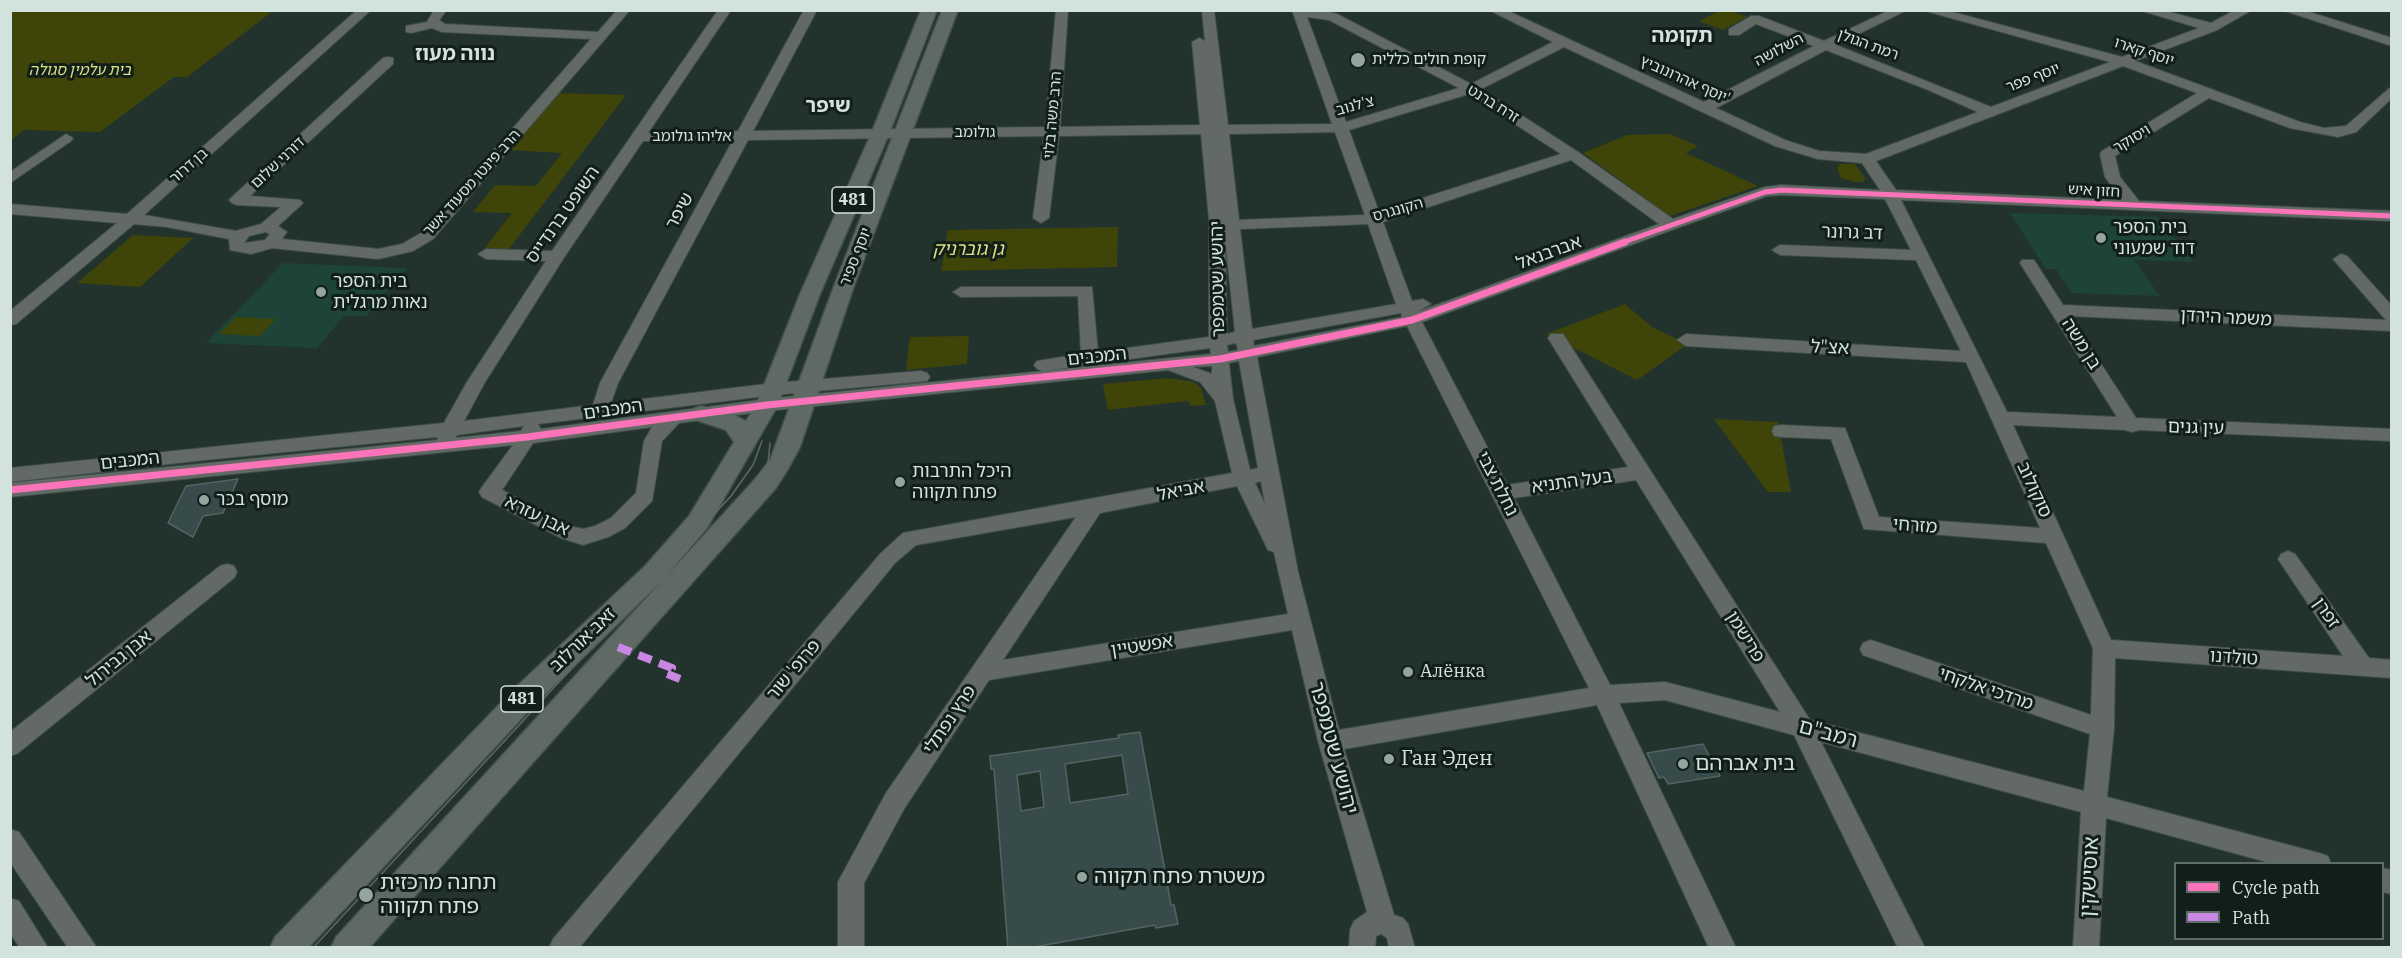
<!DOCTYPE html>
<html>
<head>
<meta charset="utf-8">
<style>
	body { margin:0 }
	#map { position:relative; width:2402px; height:958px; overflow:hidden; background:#22332e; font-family:"IBM Plex Serif",serif }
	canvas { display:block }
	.frame { position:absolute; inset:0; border:12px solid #d2e3dd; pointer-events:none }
	.legend { position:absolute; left:2174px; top:862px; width:210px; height:78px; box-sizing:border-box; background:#111e1a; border:2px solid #5e6d68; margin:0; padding:8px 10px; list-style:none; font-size:18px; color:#d2e3dd }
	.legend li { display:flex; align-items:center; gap:12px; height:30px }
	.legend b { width:30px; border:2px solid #5e6d68 }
</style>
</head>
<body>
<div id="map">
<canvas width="2402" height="958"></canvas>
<div class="frame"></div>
<ul class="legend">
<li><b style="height:8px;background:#fb73b8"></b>Cycle path</li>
<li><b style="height:8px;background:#c787e3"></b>Path</li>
</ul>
</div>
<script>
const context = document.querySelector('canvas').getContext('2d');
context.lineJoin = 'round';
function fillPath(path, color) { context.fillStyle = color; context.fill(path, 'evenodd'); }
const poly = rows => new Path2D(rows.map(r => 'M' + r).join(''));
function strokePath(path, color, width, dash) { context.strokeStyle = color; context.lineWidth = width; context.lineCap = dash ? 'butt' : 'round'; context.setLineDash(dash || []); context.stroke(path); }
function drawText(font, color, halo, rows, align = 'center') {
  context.font = font + ' "IBM Plex Serif","Noto Sans Hebrew",serif'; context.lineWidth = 6; context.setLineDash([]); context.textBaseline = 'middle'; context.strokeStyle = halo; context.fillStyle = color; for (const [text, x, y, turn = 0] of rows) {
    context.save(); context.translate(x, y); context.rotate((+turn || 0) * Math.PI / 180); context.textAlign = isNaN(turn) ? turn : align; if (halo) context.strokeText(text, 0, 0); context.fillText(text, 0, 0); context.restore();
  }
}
fillPath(poly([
	[2010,213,2158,217,2193,262,2134,260,2160,296,2072,293,2056,269,2046,269],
	[283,263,407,268,366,316,344,316,317,348,206,343]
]), '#1e4338');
fillPath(poly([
	[11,10,273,10,273,11,187,77,174,77,100,132,24,130,11,140],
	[1719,11,1731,11,1747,17,1723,30,1699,21],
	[556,93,626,95,509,249,485,248,512,213,473,212,495,185,536,186,562,153,508,150],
	[1670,134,1698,146,1686,153,1758,186,1670,216,1583,153,1627,135],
	[1840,164,1855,164,1866,179,1862,182,1855,182,1841,178,1837,168],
	[1118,227,1117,267,941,271,948,230],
	[133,235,193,238,140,287,77,283],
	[1625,304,1652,327,1688,344,1637,380,1546,334],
	[236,317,276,319,260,336,219,334],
	[969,336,967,364,906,370,910,337],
	[1168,378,1194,382,1201,388,1206,405,1190,406,1188,401,1108,410,1103,384],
	[1714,419,1778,422,1791,492,1768,492]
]), '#3f4409');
const building = poly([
	[238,479,223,513,203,516,193,537,168,523,186,486,238,479],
	[1140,732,1171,905,1174,905,1178,924,1156,928,1155,925,1029,948,1008,948,994,769,991,769,990,756,1119,738,1118,735,1140,732],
	[1122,755,1128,794,1070,803,1065,764,1122,755],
	[1040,771,1044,807,1021,811,1017,775,1040,771],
	[1703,744,1720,776,1668,784,1664,777,1659,778,1647,753,1703,744]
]);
fillPath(building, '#364b4a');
strokePath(building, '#556362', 1.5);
const minor = poly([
	[357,10,371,10,144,215,236,231,261,224,281,207,237,205,232,203,229,200,232,197,383,58,388,57,393,58,393,64,250,196,300,200,303,203,300,206,278,226,287,232,282,239,378,249,402,244,421,233,591,39,442,32,432,28,411,33,406,32,406,26,427,22,434,10,447,10,439,20,445,24,598,32,617,10,630,10,433,239,413,251,378,259,272,248,251,254,230,250,229,239,167,227,134,224,16,324,10,325,10,311,117,223,10,214,10,204,127,214,357,10],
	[266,232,270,234,265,240,244,243,249,236,266,232],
	[718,10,731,10,648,133,738,131,804,10,817,10,753,131,1045,127,1056,10,1068,10,1060,127,1200,125,1192,42,1199,38,1205,41,1202,10,1214,10,1228,125,1332,124,1292,10,1322,10,1337,14,1471,84,1553,42,1489,10,1506,10,1704,102,1814,46,1756,24,1739,35,1729,35,1729,29,1751,16,1759,16,1824,41,1890,10,1907,10,1836,45,1991,107,2110,62,1922,10,1945,10,2122,57,2199,28,2139,10,2162,10,2211,23,2235,10,2252,10,2217,30,2135,61,2300,122,2324,128,2346,126,2392,86,2392,98,2356,132,2338,137,2290,128,2209,98,2115,156,2120,177,2139,201,2392,211,2392,221,1901,200,2007,412,2117,417,2020,263,2022,260,2034,260,2063,305,2386,320,2333,259,2341,254,2347,256,2392,306,2392,331,2070,316,2136,418,2392,429,2392,441,2139,430,2132,432,2125,430,2013,425,2111,640,2343,656,2278,559,2281,554,2288,551,2295,554,2369,658,2392,660,2392,678,2115,658,2114,729,2107,797,2319,853,2328,856,2331,864,2274,864,2106,818,2099,948,2073,948,2081,812,1821,742,1925,948,1898,948,1794,735,1665,700,1619,703,1736,948,1709,948,1597,705,1344,749,1394,915,1403,918,1408,924,1415,948,1389,948,1387,938,1381,934,1376,936,1375,948,1349,948,1350,930,1354,921,1367,912,1318,741,1292,630,989,680,904,809,864,883,864,948,838,948,838,882,886,793,1076,517,916,545,895,563,579,948,549,948,553,939,881,553,903,533,1232,473,1215,401,1200,382,1168,370,767,411,679,423,662,441,652,501,625,528,608,537,583,545,561,538,482,497,479,492,482,487,513,445,10,497,10,483,438,440,437,437,205,460,10,482,10,468,444,423,467,382,546,261,486,259,478,254,486,249,552,251,718,10],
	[1307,17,1329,20,1459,88,1346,122,1307,17],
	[1564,47,1775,146,1818,159,1862,163,1880,190,1781,185,1765,187,1673,219,1578,152,1481,89,1564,47],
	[1826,50,1926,89,1978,112,1866,154,1819,151,1785,140,1716,108,1826,50],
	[2123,66,2197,93,2102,151,2100,154,2105,177,2122,200,1896,190,1876,161,2123,66],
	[1469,94,1561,154,1379,212,1349,130,1469,94],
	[1335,132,1365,215,1239,220,1229,134,1335,132],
	[1201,134,1209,219,1209,337,1098,352,1092,287,961,287,953,292,961,297,1078,296,1081,354,1037,361,1034,365,1037,369,1043,371,1210,348,1211,354,767,399,541,429,538,424,774,395,927,381,930,377,927,373,921,371,774,383,611,403,618,383,748,140,1044,136,1033,218,1041,223,1049,218,1059,136,1201,134],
	[733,140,600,383,593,405,464,421,485,382,565,256,643,141,733,140],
	[1571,160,1659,224,1417,312,1431,304,1423,299,1412,301,1383,222,1571,160],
	[1781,195,1885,199,1911,250,1780,245,1772,250,1780,255,1916,260,1961,351,1686,334,1677,340,1686,346,1966,362,2040,528,1879,517,1845,428,1781,425,1774,426,1772,431,1774,436,1781,437,1831,439,1864,529,2046,543,2093,648,2091,715,1871,640,1863,643,1860,649,1863,655,2090,734,2084,791,1810,720,1563,334,1551,334,1548,338,1628,467,1507,485,1422,322,1677,228,1767,196,1781,195],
	[1368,224,1396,304,1252,329,1240,229,1368,224],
	[1225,238,1235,332,1227,334,1225,238],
	[1401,313,1402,317,1254,346,1253,340,1401,313],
	[1407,326,1589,688,1339,730,1298,572,1257,357,1407,326],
	[1236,343,1238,350,1228,352,1227,345,1236,343],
	[1239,361,1258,468,1250,470,1233,399,1229,363,1239,361],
	[1212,366,1212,374,1193,367,1212,366],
	[524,426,521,431,455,438,457,435,524,426],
	[652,427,644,441,636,493,611,518,595,526,583,529,574,527,502,490,533,443,652,427],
	[1636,480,1780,712,1665,682,1610,685,1514,498,1636,480],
	[1261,481,1265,504,1255,483,1261,481],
	[1237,486,1268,550,1274,552,1288,614,1003,660,1100,513,1237,486],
	[2282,10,2303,10,2392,38,2392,46,2282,10],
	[66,134,73,138,71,141,10,183,10,172,66,134],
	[227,564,234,566,237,572,234,578,18,753,10,756,10,732,220,566,227,564],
	[10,829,19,832,97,948,68,948,10,862,10,829],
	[2382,868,2392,870,2392,894,2382,892,2382,868],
	[10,898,19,901,48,948,20,948,10,933,10,898]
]);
const major = poly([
	[921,10,937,10,889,134,820,294,778,405,707,528,663,580,537,702,308,948,270,948,275,937,517,686,645,566,689,516,734,442,726,430,693,419,690,414,693,409,701,406,732,414,746,421,756,405,800,294,871,134,921,10],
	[942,10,958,10,854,286,800,447,788,469,776,488,369,948,331,948,336,937,758,476,770,460,834,286,942,10]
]);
strokePath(minor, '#404d49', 2);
strokePath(major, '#404d49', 3);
fillPath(minor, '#636a65');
fillPath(major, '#5f6a65');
strokePath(poly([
	[313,948,731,496,753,465,762,441],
	[330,948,741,498,768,463,770,443]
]), '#5e6865', 1.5);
strokePath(poly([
	[618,647,672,668,667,674,680,679]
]), '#c787e3', 8, [14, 8]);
strokePath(poly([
	[1621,243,1765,192,1781,190,2392,216]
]), '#fb73b8', 5);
strokePath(poly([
	[10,490,527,437,767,405,1220,359,1412,320,1625,242]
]), '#fb73b8', 7);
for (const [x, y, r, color] of [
	[1358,60,8,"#94a5a0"],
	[2101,238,6,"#94a5a0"],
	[321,292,6,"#94a5a0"],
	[900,482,6,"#94a5a0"],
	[204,500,6,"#94a5a0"],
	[1408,672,6,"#94a5a0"],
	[1389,759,6,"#94a5a0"],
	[1683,764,6,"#94a5a0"],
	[1082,877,6,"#94a5a0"],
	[366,895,8,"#94a5a0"]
]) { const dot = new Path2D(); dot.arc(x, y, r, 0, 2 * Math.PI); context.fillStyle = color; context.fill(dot); strokePath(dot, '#111e1a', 2); }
drawText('15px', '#d2e3dd', '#111e1a', [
	["רמת הגולן",1868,45,20],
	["השלושה",1779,50,-28],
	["יוסף קארו",2144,52,18],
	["יוסף פפר",2033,78,-21],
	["יוסף אהרונוביץ'",1685,80,24],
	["זרח ברנט",1493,104,32],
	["צ'לנוב",1355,106,-15],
	["הרב משה בלוי",1053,115,-85],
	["גולומב",975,133],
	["אליהו גולומב",692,137],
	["ויסוקר",2132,139,-31],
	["דורני שלום",278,163,-43],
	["בן דרור",189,166,-41],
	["הרב פינטו מסעוד אשר",472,183,-48],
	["חזון איש",2094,191,3],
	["הקונגרס",1398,210,-16],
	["יוסף ספיר",856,257,-68]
]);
drawText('15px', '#d2e3dd', '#111e1a', [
	["קופת חולים כללית",1372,60]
], 'left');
drawText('italic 15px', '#dae081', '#111e1a', [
	["בית עלמין סגולה",80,71]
]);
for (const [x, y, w] of [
	[853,200,42],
	[522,699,42]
]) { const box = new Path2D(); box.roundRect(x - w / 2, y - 13, w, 26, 4.5); context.fillStyle = '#111e1a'; context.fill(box); strokePath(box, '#d2e3dd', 1.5); }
drawText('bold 16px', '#d2e3dd', null, [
	["481",853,200],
	["481",522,699]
]);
drawText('18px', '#d2e3dd', '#111e1a', [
	["שיפר",680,211,-62],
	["השופט ברנדייס",563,215,-55],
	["דב גרונר",1852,233,2],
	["אברבנאל",1549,253,-20],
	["יהושע שטמפפר",1218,279,-91],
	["משמר הירדן",2226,318,3],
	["בן משה",2081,344,58],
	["אצ\"ל",1830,348,3],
	["המכבים",1097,357,-6],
	["המכבים",613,410,-8],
	["עין גנים",2196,428,2],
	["המכבים",130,461,-6],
	["בעל התניא",1572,482,-8],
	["נחלת צבי",1497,484,63],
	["סוקולוב",2034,490,65],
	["אביאל",1181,491,-11],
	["אבן עזרא",537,516,26],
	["מזרחי",1915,526,4],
	["זפרן",2326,613,55],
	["פרישמן",1745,637,58],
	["זאב אורלוב",583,640,-44],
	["אפשטיין",1142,646,-9],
	["טולדנו",2234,658,4],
	["אבן גבירול",119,659,-39],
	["פרופ' שור",794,670,-50],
	["מרדכי אלקחי",1986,689,19],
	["פרץ נפתלי",950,720,-56]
]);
drawText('18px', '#d2e3dd', '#111e1a', [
	["בית הספר",2113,228],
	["דוד שמעוני",2113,249],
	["בית הספר",333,282],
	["נאות מרגלית",333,303],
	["היכל התרבות",912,472],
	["פתח תקווה",912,493],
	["מוסף בכר",216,500],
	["Алёнка",1420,672]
], 'left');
drawText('italic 18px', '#dae081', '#111e1a', [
	["גן גוברניק",968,250]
]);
drawText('bold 20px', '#d2e3dd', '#111e1a', [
	["תקומה",1682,36],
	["נווה מעוז",455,54],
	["שיפר",828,106]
]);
drawText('21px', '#d2e3dd', '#111e1a', [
	["רמב\"ם",1828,734,15],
	["יהושע שטמפפר",1333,748,75],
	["אוסישקין",2090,877,-87]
]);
drawText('21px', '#d2e3dd', '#111e1a', [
	["Ган Эден",1401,759],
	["בית אברהם",1695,764],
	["משטרת פתח תקווה",1094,877],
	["תחנה מרכזית",380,883],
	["פתח תקווה",380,907]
], 'left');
</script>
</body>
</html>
